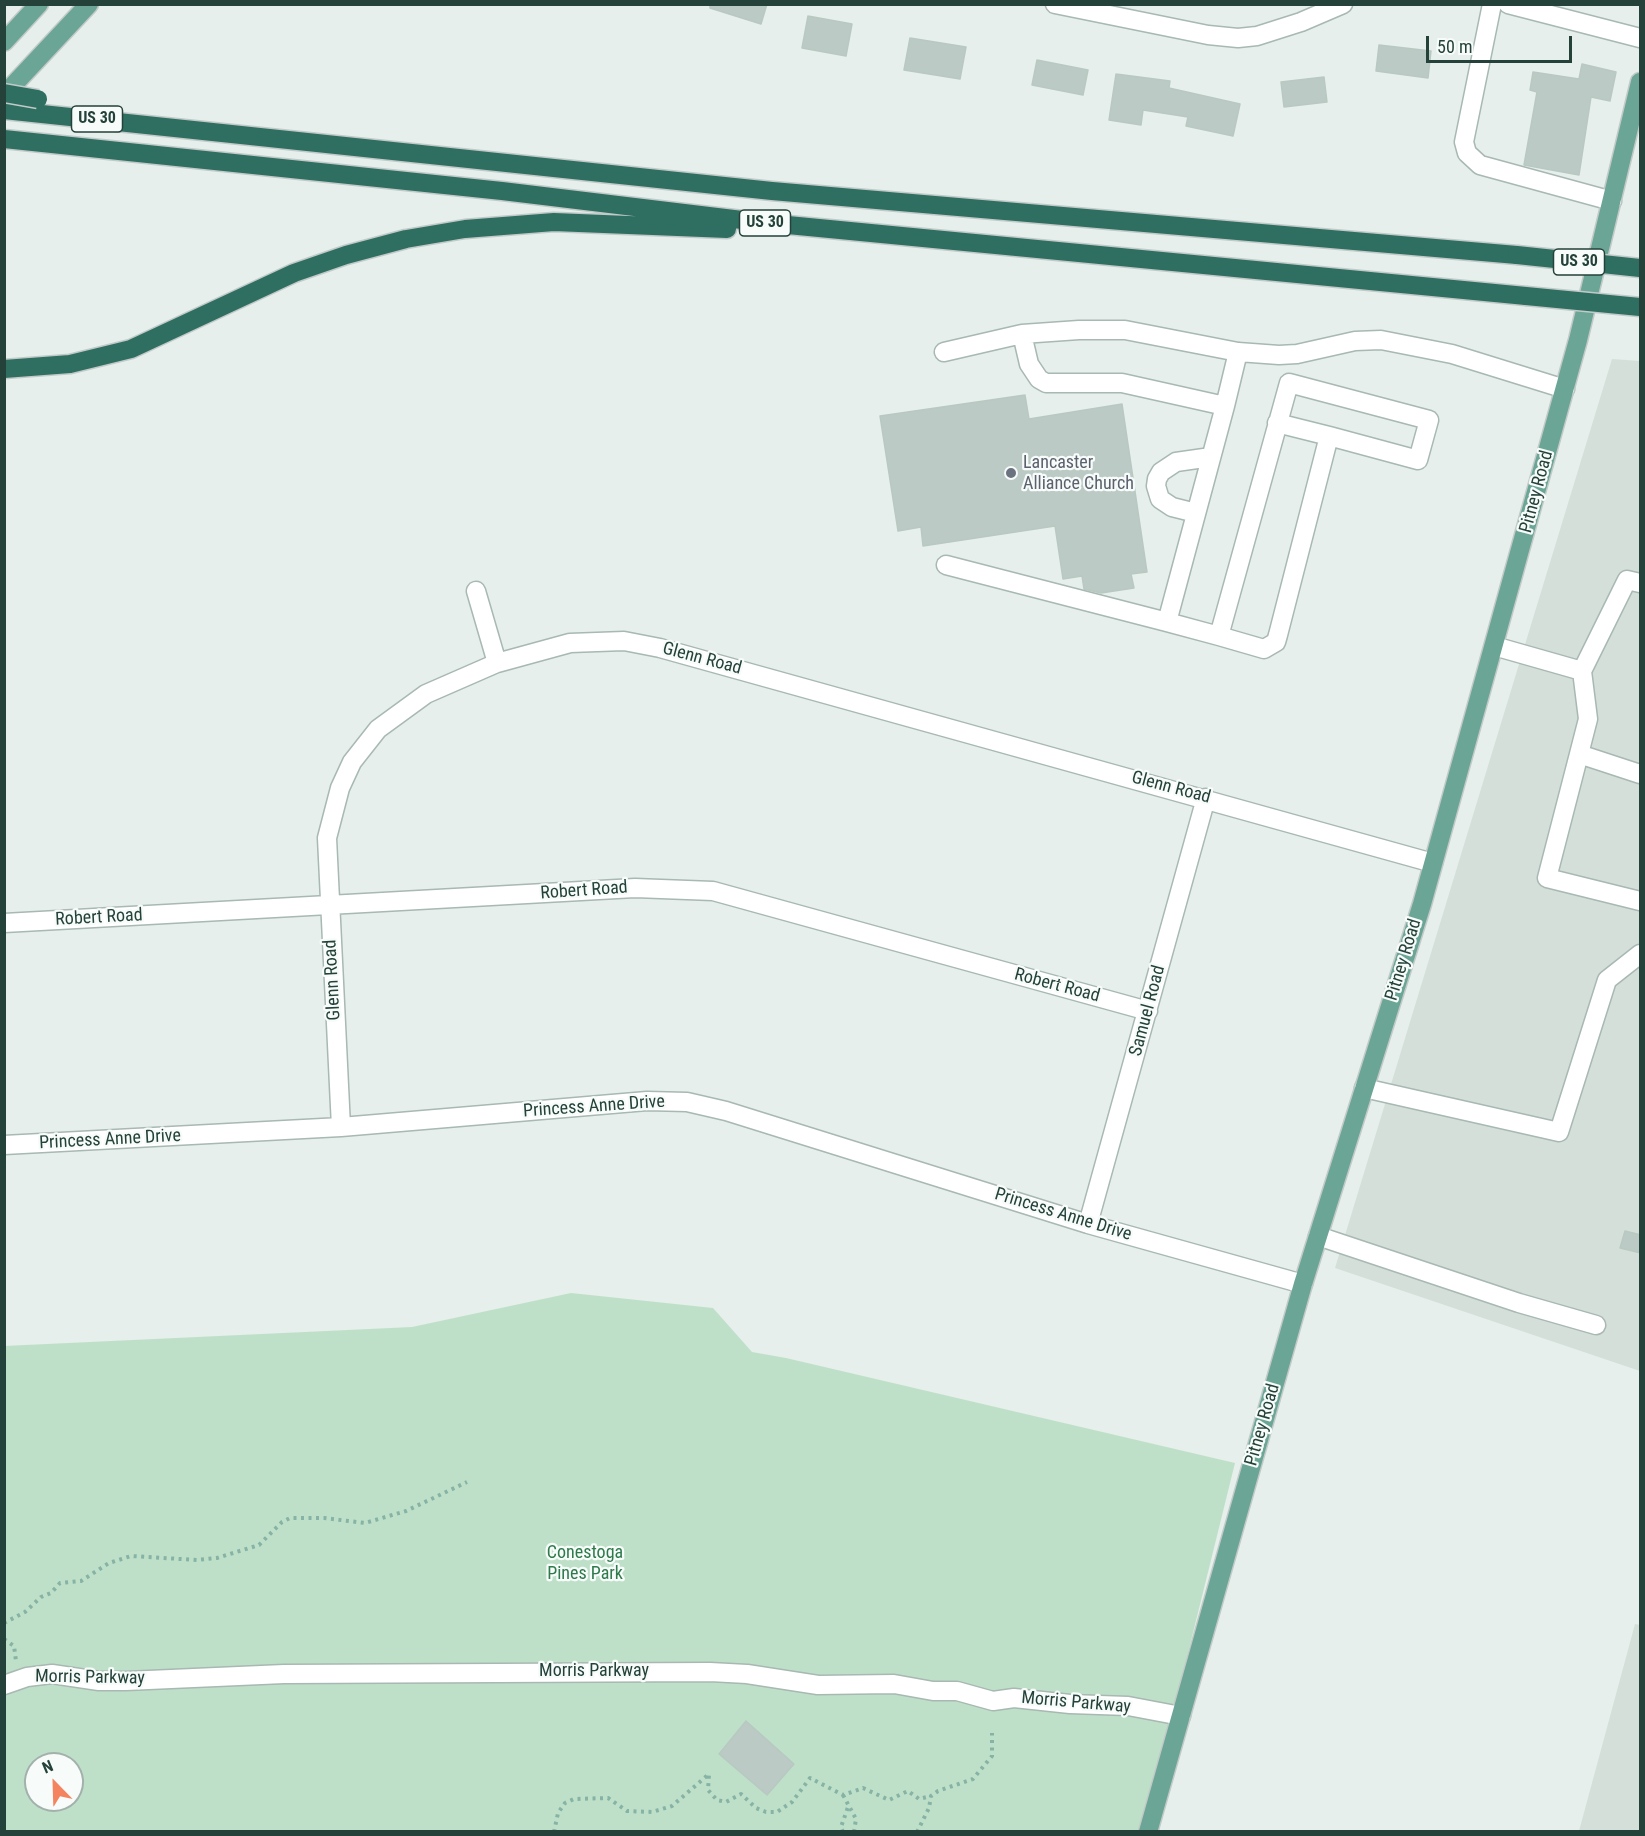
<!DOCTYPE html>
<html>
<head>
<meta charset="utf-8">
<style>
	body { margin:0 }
	#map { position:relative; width:1645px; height:1836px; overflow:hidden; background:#e6efeb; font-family:"Roboto Condensed",sans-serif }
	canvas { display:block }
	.frame { position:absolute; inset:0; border:6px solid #24423a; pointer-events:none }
	.north { position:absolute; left:24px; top:1752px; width:60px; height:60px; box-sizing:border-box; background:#f7fbf9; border:2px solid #a3b1ad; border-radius:50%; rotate:337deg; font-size:16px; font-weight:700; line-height:24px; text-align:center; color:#24423a }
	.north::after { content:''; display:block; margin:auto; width:21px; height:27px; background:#f4845f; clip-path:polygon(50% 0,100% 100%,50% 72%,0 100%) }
	.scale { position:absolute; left:1426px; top:36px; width:146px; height:27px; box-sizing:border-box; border:3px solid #24423a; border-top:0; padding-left:8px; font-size:18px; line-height:21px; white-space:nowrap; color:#24423a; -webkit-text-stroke:4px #f7fbf9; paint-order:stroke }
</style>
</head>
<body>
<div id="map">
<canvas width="1645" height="1836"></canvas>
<div class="frame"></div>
<div class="north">N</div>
<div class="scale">50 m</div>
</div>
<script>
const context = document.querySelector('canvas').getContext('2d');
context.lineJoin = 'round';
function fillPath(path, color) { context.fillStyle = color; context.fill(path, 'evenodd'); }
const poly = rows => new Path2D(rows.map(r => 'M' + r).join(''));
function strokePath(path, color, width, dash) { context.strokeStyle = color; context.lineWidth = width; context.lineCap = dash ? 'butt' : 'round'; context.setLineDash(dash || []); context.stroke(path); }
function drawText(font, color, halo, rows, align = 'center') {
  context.font = font + ' "Roboto Condensed",sans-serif'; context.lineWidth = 4.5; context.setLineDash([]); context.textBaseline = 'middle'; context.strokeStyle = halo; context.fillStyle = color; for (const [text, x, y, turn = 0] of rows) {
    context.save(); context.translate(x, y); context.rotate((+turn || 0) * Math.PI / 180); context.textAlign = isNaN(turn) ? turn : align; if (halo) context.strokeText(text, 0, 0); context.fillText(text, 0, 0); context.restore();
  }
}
fillPath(poly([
	[1612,359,1640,361,1640,1371,1335,1268],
	[1635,1624,1640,1625,1640,1831,1579,1831]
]), '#d4dfda');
fillPath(poly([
	[571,1293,713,1308,752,1352,786,1358,1235,1463,1144,1831,5,1831,4,1346,412,1327],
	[36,1764,72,1764,72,1800,36,1800]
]), '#bfe0c8');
const building = poly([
	[710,4,767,4,761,24,710,8,710,4],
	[808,16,852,24,846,56,802,48,808,16],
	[910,38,966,47,960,79,904,70,910,38],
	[1379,45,1431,51,1428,78,1376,71,1379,45],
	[1037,60,1088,70,1083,95,1032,85,1037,60],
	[1582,64,1616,72,1610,101,1591,97,1579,175,1524,165,1537,92,1530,90,1533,72,1579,79,1582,64],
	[1116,74,1170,81,1169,88,1240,104,1233,136,1186,126,1188,117,1143,110,1141,125,1109,120,1116,74],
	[1324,77,1327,102,1284,107,1281,82,1324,77],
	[1025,395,1029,419,1122,404,1147,572,1131,574,1134,588,1101,593,1084,589,1082,576,1063,579,1055,526,923,546,921,527,898,531,880,416,1025,395],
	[1625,1231,1641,1235,1641,1253,1620,1248,1625,1231],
	[746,1721,794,1764,767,1795,719,1754,746,1721]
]);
fillPath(building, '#bbcac4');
strokePath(building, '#b8c9c2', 1.5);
const minor = poly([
	[1055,4,1208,35,1238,38,1257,36,1301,22,1343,4],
	[1492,4,1464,142,1467,153,1480,165,1612,201],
	[1508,4,1640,38],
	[944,352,1022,334],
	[1225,406,1238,352],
	[1277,423,1329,436],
	[1196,513,1172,507,1160,499,1156,486,1157,479,1161,472,1176,462,1211,457],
	[946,565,1167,622],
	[1640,583,1627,580,1582,671,1588,719,1579,754,1640,774],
	[476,591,497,663],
	[1219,636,1289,383,1429,420,1418,460,1329,436,1278,635,1276,642,1264,649,1219,636,1167,622,1225,406,1122,383,1046,383,1039,379,1029,364,1022,334,1079,330,1125,330,1238,352,1279,355,1297,354,1355,341,1381,340,1452,354,1565,389],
	[1494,646,1582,671],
	[1579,754,1547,878,1640,901],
	[4,923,635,888,713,891,1148,1011],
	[1364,1088,1559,1132,1607,980,1640,954],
	[341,1127,327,838,340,788,352,762,378,729,426,694,497,663,570,643,624,641,660,648,1433,863],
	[4,1145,341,1127,647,1101,687,1102,726,1111,1088,1224,1303,1284],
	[1088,1224,1206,798],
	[1318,1236,1519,1303,1596,1325],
	[4,1685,27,1677,52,1674,99,1681,126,1681,284,1674,710,1672,747,1674,818,1685,894,1684,933,1691,957,1691,993,1701,1014,1698,1070,1704,1128,1706,1181,1716]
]);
const major = poly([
	[4,42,39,4],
	[4,95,89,4],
	[1148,1832,1303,1284,1422,904,1578,340,1640,82]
]);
const highway = poly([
	[4,110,772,191,1517,255],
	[4,139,502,191,767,223,1526,296],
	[4,369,70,364,131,349,294,273,346,255,406,239,465,229,554,222,727,229]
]);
strokePath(minor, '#a8b8b2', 21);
strokePath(major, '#c2cac8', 21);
strokePath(highway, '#c2cac8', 21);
strokePath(poly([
	[4,1623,25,1612,41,1597,51,1593,60,1583,81,1581,109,1563,131,1556,197,1560,217,1558,259,1545,282,1522,290,1518,324,1518,365,1523,406,1511,467,1482],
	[4,1639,14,1646,16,1661],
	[843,1795,856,1819,854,1832],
	[554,1832,558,1813,565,1803,574,1799,608,1798,627,1811,652,1812,672,1806,709,1774,708,1790,717,1800,726,1802,741,1794,756,1808,766,1812,777,1812,792,1802,810,1778,843,1795,863,1788,889,1800,908,1791,919,1799,931,1796],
	[843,1832,841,1827,848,1807],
	[917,1832,929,1808,931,1796,938,1791,973,1779,992,1756,992,1733]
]), '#86b3a5', 4, [3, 4.5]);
strokePath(minor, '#fff', 18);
strokePath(major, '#6aa596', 18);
strokePath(highway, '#2f6f62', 18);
const highwayBridge = poly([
	[4,93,38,99],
	[1517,255,1640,268],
	[1526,296,1640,307]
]);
strokePath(highwayBridge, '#c2cac8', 21, []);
strokePath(highwayBridge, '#2f6f62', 18);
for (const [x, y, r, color] of [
	[1011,473,6,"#6b7280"]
]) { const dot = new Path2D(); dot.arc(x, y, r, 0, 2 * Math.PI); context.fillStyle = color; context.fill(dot); strokePath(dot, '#f7fbf9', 2); }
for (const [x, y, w] of [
	[97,119,51],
	[765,223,51],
	[1579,262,51]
]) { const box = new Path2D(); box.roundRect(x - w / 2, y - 13, w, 26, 4.5); context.fillStyle = '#f7fbf9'; context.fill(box); strokePath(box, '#24423a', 1.5); }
drawText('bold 16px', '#24423a', null, [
	["US 30",97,119],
	["US 30",765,223],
	["US 30",1579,262]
]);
drawText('18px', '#5b616d', '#f7fbf9', [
	["Lancaster",1023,463],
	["Alliance Church",1023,484]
], 'left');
drawText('18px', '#24423a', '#f7fbf9', [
	["Pitney Road",1537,492,-75],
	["Glenn Road",702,659,15],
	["Glenn Road",1171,788,15],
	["Robert Road",584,891,-4],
	["Robert Road",99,918,-3],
	["Pitney Road",1404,960,-73],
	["Glenn Road",333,980,-93],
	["Robert Road",1057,986,15],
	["Samuel Road",1148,1011,-75],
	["Princess Anne Drive",594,1107,-4],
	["Princess Anne Drive",110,1140,-3],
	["Princess Anne Drive",1063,1215,17],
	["Pitney Road",1263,1425,-74],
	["Morris Parkway",594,1671],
	["Morris Parkway",90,1678,1],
	["Morris Parkway",1076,1703,5]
]);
drawText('18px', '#2d7a4b', '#f7fbf9', [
	["Conestoga",585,1553],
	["Pines Park",585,1574]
]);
</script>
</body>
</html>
